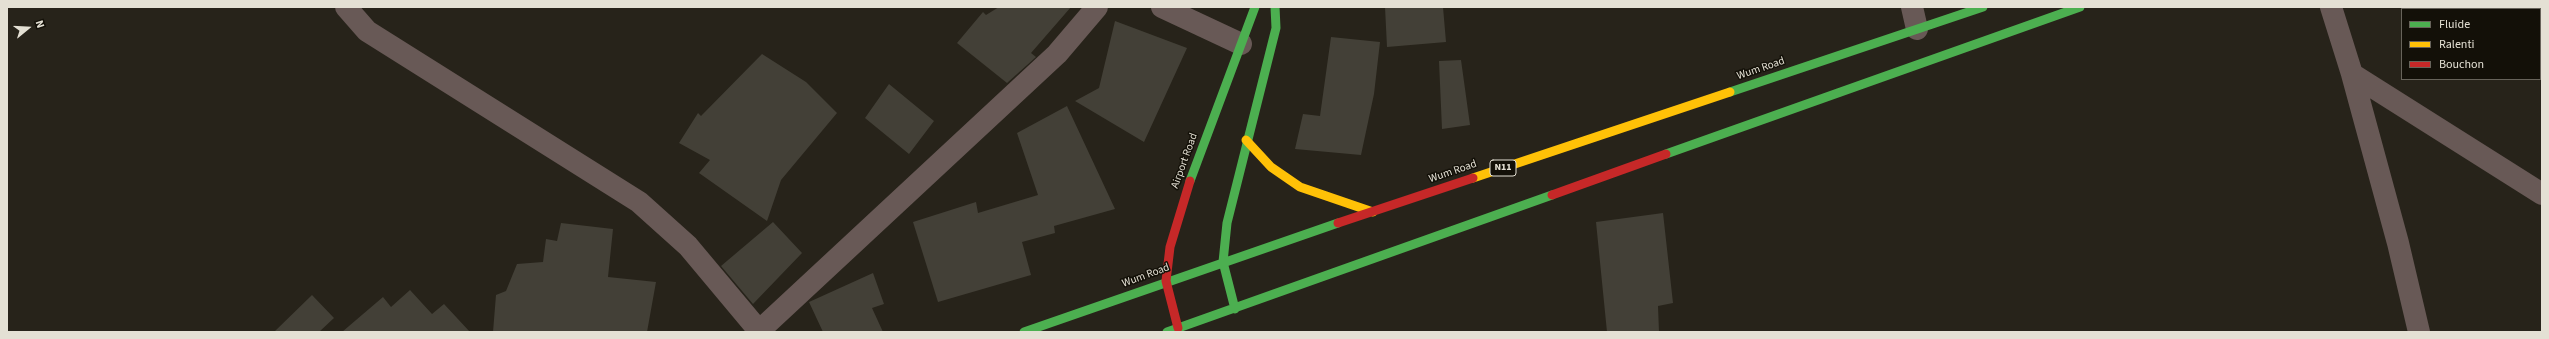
<!DOCTYPE html>
<html>
<head>
<meta charset="utf-8">
<style>
	body { margin:0 }
	#map { position:relative; width:2549px; height:339px; overflow:hidden; background:#27231a; font-family:"Source Sans 3",sans-serif }
	canvas { display:block }
	.frame { position:absolute; inset:0; border:8px solid #e4e0d4; pointer-events:none }
	.legend { position:absolute; left:2401px; top:8px; width:140px; height:72px; box-sizing:border-box; background:#131008; border:1px solid #67635a; margin:0; padding:5px 7px; list-style:none; font-size:12px; color:#e4e0d4 }
	.legend li { display:flex; align-items:center; gap:8px; height:20px }
	.legend b { width:20px; border:1px solid #67635a }
	.north { position:absolute; left:8px; top:8px; width:40px; height:40px; -webkit-text-stroke:3px #131008; paint-order:stroke; rotate:72deg; font-size:11px; font-weight:700; line-height:16px; text-align:center; color:#e4e0d4 }
	.north::after { content:''; display:block; margin:auto; width:14px; height:18px; background:#e4e0d4; clip-path:polygon(50% 0,100% 100%,50% 72%,0 100%) }
</style>
</head>
<body>
<div id="map">
<canvas width="2549" height="339"></canvas>
<div class="frame"></div>
<ul class="legend">
<li><b style="height:5px;background:#4caf50"></b>Fluide</li>
<li><b style="height:5px;background:#ffc107"></b>Ralenti</li>
<li><b style="height:5px;background:#c62828"></b>Bouchon</li>
</ul>
<div class="north">N</div>
</div>
<script>
const context = document.querySelector('canvas').getContext('2d');
context.lineJoin = 'round';
function fillPath(path, color) { context.fillStyle = color; context.fill(path, 'evenodd'); }
const poly = rows => new Path2D(rows.map(r => 'M' + r).join(''));
function strokePath(path, color, width, dash) { context.strokeStyle = color; context.lineWidth = width; context.lineCap = dash ? 'butt' : 'round'; context.setLineDash(dash || []); context.stroke(path); }
function drawText(font, color, halo, rows, align = 'center') {
  context.font = font + ' "Source Sans 3",sans-serif'; context.lineWidth = 3; context.setLineDash([]); context.textBaseline = 'middle'; context.strokeStyle = halo; context.fillStyle = color; for (const [text, x, y, turn = 0] of rows) {
    context.save(); context.translate(x, y); context.rotate((+turn || 0) * Math.PI / 180); context.textAlign = isNaN(turn) ? turn : align; if (halo) context.strokeText(text, 0, 0); context.fillText(text, 0, 0); context.restore();
  }
}
fillPath(poly([
	[999,7,1071,7,1031,53,1036,57,1007,83,957,43,983,12,986,15],
	[1385,7,1443,7,1446,42,1387,47],
	[1115,21,1187,48,1144,142,1075,101,1099,88],
	[1331,37,1380,42,1374,94,1361,155,1295,149,1303,114,1320,116],
	[762,54,806,82,837,113,781,180,767,221,699,173,710,160,679,143,698,113,701,116],
	[1461,60,1470,125,1442,129,1439,61],
	[889,84,934,121,909,154,865,118],
	[1067,106,1115,209,1054,226,1055,233,1022,242,1031,275,938,302,913,222,976,202,978,213,1038,195,1017,133],
	[1663,213,1673,303,1658,306,1659,332,1607,332,1596,222],
	[773,222,802,253,753,304,721,266],
	[561,223,613,229,608,277,656,282,647,332,493,332,496,295,506,291,517,264,543,262,546,239,557,241],
	[873,273,884,304,872,308,883,332,823,332,809,302],
	[410,290,432,314,444,304,470,332,342,332,383,297,391,307],
	[312,295,334,318,319,332,274,332]
]), '#434037');
strokePath(poly([
	[346,7,367,31,639,202,688,246,760,332],
	[1162,7,1241,44],
	[1912,7,1917,29],
	[2331,7,2352,74,2398,243,2419,332],
	[2352,74,2542,194],
	[759,331,1057,54,1097,7]
]), '#685956', 22);
strokePath(poly([
	[1730,92,1983,7],
	[1666,154,2080,7],
	[1190,181,1255,7],
	[1235,309,1223,262,1227,223,1276,28,1275,7],
	[1024,332,1338,223],
	[1167,332,1552,195]
]), '#4caf50', 9);
strokePath(poly([
	[1246,140,1271,167,1300,187,1373,212],
	[1473,178,1730,92]
]), '#ffc107', 9);
strokePath(poly([
	[1552,195,1666,154],
	[1338,223,1473,178],
	[1178,328,1166,281,1170,247,1190,181]
]), '#c62828', 9);
for (const [x, y, w] of [
	[1503,168,26]
]) { const box = new Path2D(); box.roundRect(x - w / 2, y - 8, w, 16, 3); context.fillStyle = '#131008'; context.fill(box); strokePath(box, '#e4e0d4', 1); }
drawText('bold 10px', '#e4e0d4', null, [
	["N11",1503,168]
]);
drawText('11px', '#e4e0d4', '#131008', [
	["Wum Road",1761,69,-19],
	["Airport Road",1185,161,-70],
	["Wum Road",1453,172,-19],
	["Wum Road",1146,276,-20]
]);
</script>
</body>
</html>
